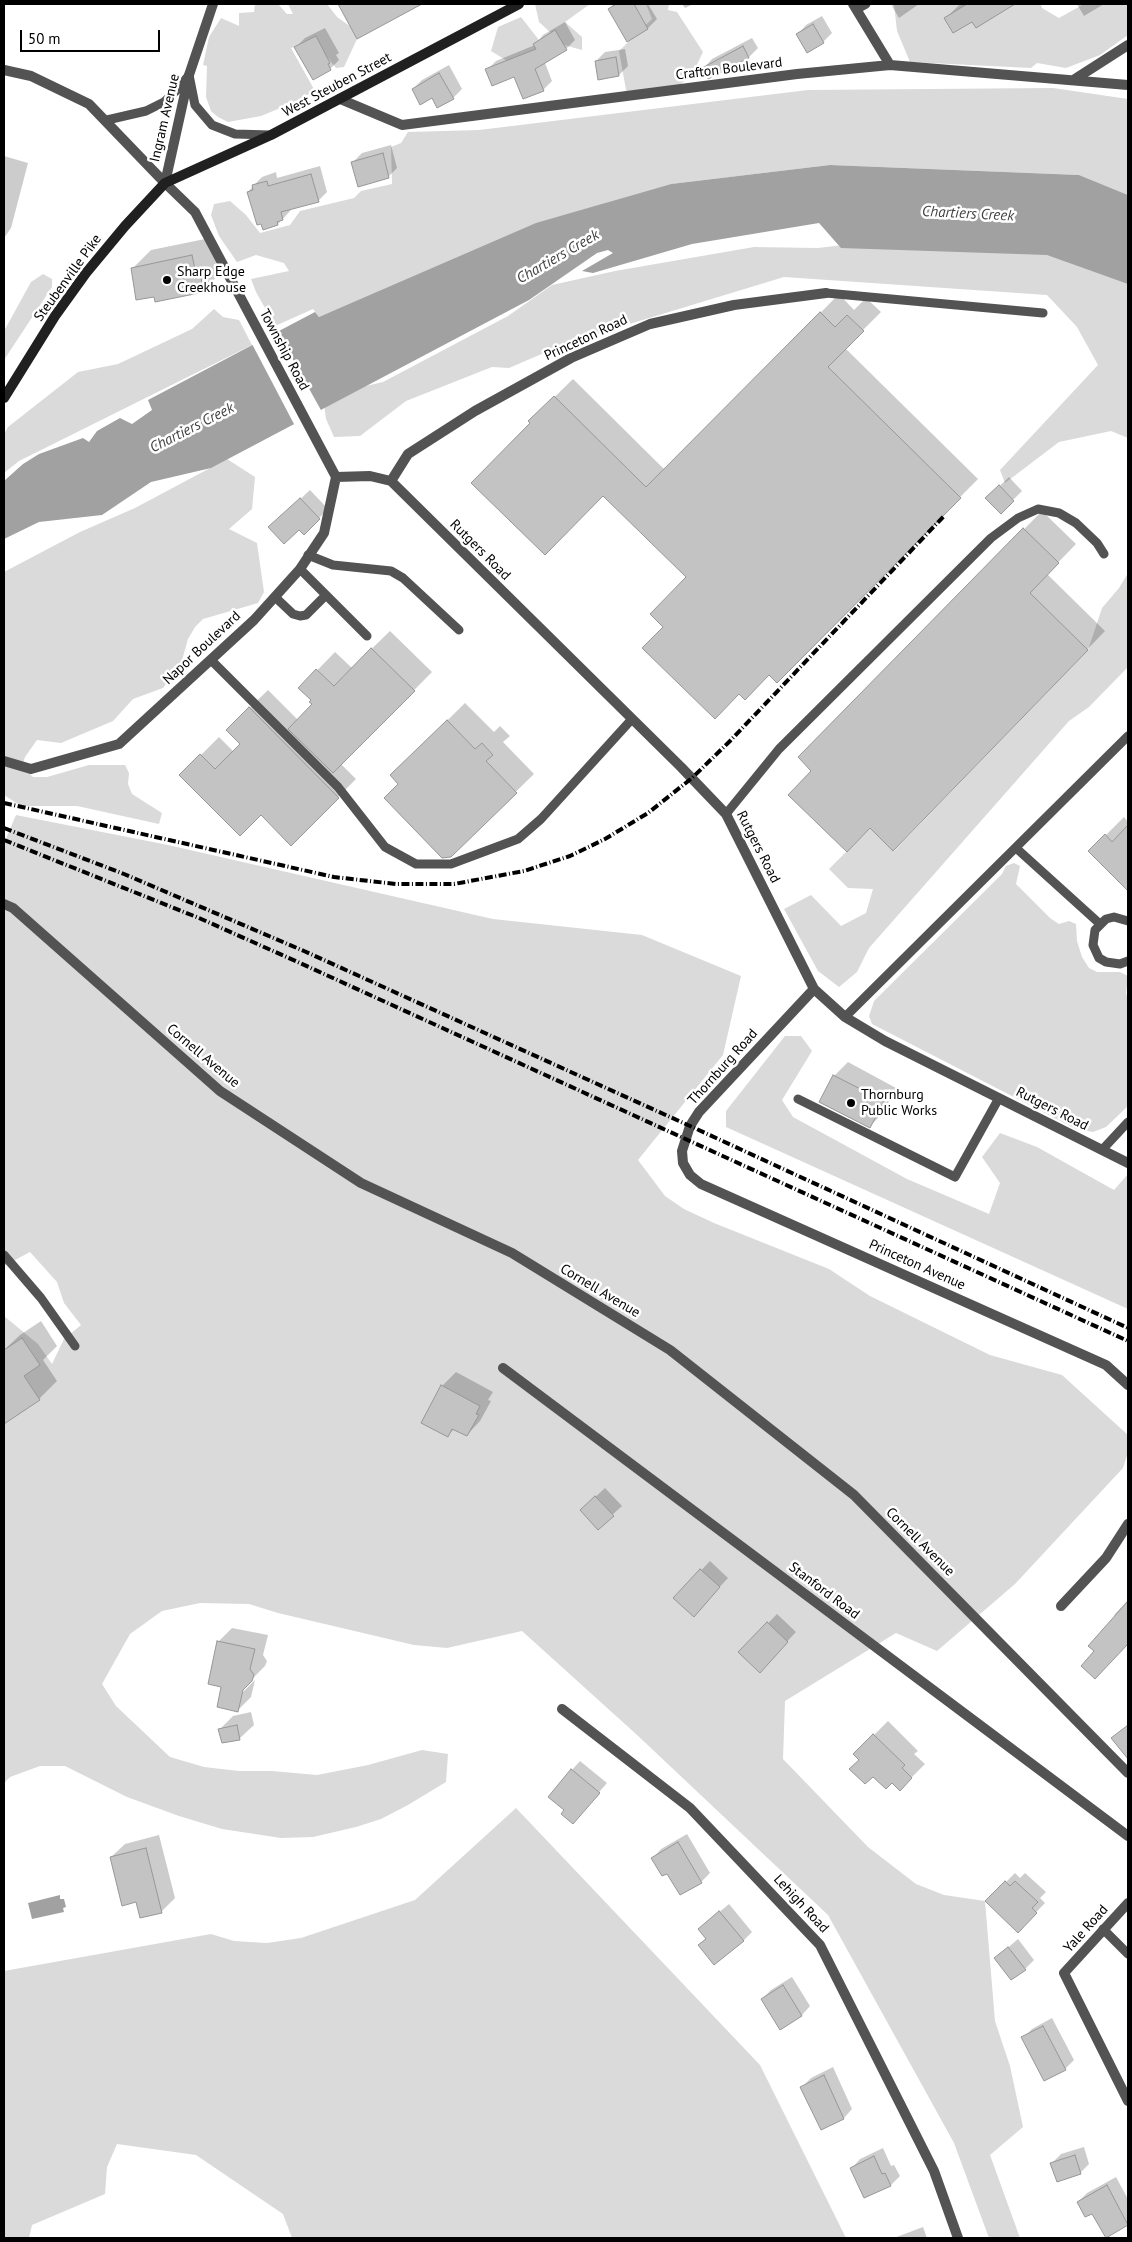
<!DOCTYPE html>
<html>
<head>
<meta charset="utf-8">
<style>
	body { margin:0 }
	#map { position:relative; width:1132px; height:2242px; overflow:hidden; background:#fff; font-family:"PT Sans",sans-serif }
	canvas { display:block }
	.frame { position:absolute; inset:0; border:5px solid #000; pointer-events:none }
	.scale { position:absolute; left:20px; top:30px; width:140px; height:22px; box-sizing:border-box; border:2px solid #000; border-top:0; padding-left:6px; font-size:15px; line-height:18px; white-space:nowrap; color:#000; -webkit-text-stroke:4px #fff; paint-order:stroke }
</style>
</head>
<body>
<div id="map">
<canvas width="1132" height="2242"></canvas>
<div class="frame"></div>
<div class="scale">50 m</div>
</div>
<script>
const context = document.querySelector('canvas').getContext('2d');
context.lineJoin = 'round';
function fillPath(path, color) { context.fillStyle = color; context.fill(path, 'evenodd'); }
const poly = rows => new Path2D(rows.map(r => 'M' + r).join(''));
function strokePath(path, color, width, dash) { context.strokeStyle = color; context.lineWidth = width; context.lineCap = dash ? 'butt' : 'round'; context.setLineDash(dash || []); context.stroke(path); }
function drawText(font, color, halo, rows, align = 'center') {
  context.font = font + ' "PT Sans",sans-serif'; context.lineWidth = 5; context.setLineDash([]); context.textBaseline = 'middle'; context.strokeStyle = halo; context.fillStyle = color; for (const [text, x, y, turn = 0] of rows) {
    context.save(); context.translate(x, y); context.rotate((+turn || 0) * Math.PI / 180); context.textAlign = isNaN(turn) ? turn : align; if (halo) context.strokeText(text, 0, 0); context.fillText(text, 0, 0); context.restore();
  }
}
fillPath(poly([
	[255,4,278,4,287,14,293,14,288,4,327,4,337,17,351,27,357,39,344,67,336,68,314,41,291,48,315,91,290,104,261,116,228,122,218,117,211,111,206,97,207,66,203,65,209,37,221,18,239,26,239,13,254,12],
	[535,4,590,4,565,22,582,37,582,50,564,45,539,22],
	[646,4,669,4,668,10,677,12,703,52,693,73,669,95,637,99,626,90,619,51,652,19],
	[894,4,1041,4,1042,8,1059,18,1084,4,1128,4,1128,35,1100,55,1066,68,1037,63,1031,68,910,62,897,31],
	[521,17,539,40,541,58,517,67,491,51,498,27],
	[1053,88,1128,99,1128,195,1079,175,830,165,671,184,609,202,319,317,313,309,275,326,256,292,251,279,289,271,284,263,256,255,237,262,219,236,211,215,214,204,230,201,246,215,260,233,290,225,300,211,354,198,361,191,392,184,391,147,401,143,408,132,479,130,808,90],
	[869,242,1058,246,1128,271,1128,438,1111,431,1059,442,1005,483,1000,470,1098,365,1077,327,1047,295,784,277,567,343,509,368,492,367,406,401,360,436,334,437,326,419,323,396,383,382,508,316,552,285,615,271,754,247,818,248],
	[43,274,52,279,52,287,4,360,4,331,31,282],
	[214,309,223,317,239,320,252,345,19,461,4,473,4,434,8,427,78,372,118,364,192,329],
	[227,459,255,477,252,509,229,529,257,543,264,592,258,603,203,619,195,627,188,639,181,664,163,688,133,699,113,721,61,743,37,740,25,757,22,766,33,777,47,777,89,765,125,765,129,773,128,784,132,794,162,813,159,824,77,806,21,806,4,795,4,572,80,532,135,508],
	[1128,573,1128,667,1089,707,1069,721,869,948,857,972,839,987,818,971,784,909,811,895,841,926,866,913,873,889,848,888,829,869,870,828,894,851,1088,650,1102,608,1119,588],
	[16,815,168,845,493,919,642,935,741,976,723,1055,638,1160,665,1196,684,1209,714,1223,829,1269,870,1296,990,1355,1062,1375,1128,1435,1128,1452,1123,1468,1015,1584,937,1651,896,1633,785,1701,783,1759,868,1847,916,1884,944,1895,985,1901,995,2021,1010,2066,1023,2127,990,2155,1020,2238,989,2238,954,2143,828,1915,636,1734,522,1631,447,1648,414,1645,278,1613,249,1604,200,1603,162,1611,130,1634,102,1684,116,1706,170,1757,204,1767,239,1771,272,1771,317,1775,368,1765,422,1750,448,1754,446,1782,408,1805,381,1819,356,1827,313,1837,281,1838,222,1829,179,1816,127,1797,65,1766,40,1766,10,1777,4,1783,4,1316,38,1344,52,1364,64,1339,81,1325,64,1303,57,1282,30,1252,4,1266,4,843],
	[1014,863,1020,866,1016,884,1050,918,1059,924,1069,921,1076,924,1077,941,1082,957,1089,968,1097,972,1120,972,1128,976,1126,994,1128,996,1128,1106,1106,1127,1093,1132,1076,1129,872,1024,869,1016,874,1001,1002,874,1006,866],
	[785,1036,801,1036,812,1051,782,1100,793,1117,907,1179,989,1214,1000,1183,982,1157,1000,1133,1037,1147,1114,1190,1128,1174,1128,1309,726,1127,726,1111],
	[516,1808,760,2065,846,2238,292,2238,283,2214,196,2155,117,2144,107,2167,105,2194,32,2225,29,2238,4,2238,4,1971,211,1934,234,1941,267,1943,301,1938,415,1900]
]), '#dadada');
fillPath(poly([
	[830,165,1079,175,1128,195,1128,284,1047,255,841,248,819,223,692,244,593,273,582,271,613,253,608,250,597,253,529,300,211,468,151,482,102,515,39,522,4,539,4,481,23,464,39,454,83,438,89,442,97,431,120,418,132,424,152,410,148,400,315,312,319,317,536,223,671,184],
	[60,1895,60,1899,64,1899,66,1907,63,1908,64,1912,32,1919,28,1903]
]), '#a1a1a1');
fillPath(poly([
	[276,329,322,412,295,426,251,342]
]), '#fff');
fillPath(poly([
	[339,4,422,4,357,37],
	[615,4,648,4,657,19,648,28,628,40,609,9],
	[682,4,693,4,685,8],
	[894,4,919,4,899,18,892,6],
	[960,4,1007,4,1000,12,946,18],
	[1077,4,1104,4,1084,16],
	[822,16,832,33,823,42,798,34,806,25],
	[565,22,575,40,566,49,545,63,552,81,543,90,515,76,487,70,496,61,535,45,543,35],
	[325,28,339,53,336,55,339,60,330,69,296,47,305,38],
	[752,38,758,48,749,57,704,68,712,59],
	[625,49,628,66,619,75,596,61,605,52],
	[449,65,462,89,453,98,432,97,413,89,422,80],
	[391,145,397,168,388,177,353,162,362,153],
	[4,156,28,163,11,228,4,238],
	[320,166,327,192,318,201,291,208,291,210,278,224,264,229,248,192,253,186,262,177,276,172,277,178],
	[210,238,222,272,203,290,155,295,133,268,151,250],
	[839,294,854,310,866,298,881,312,845,348,978,479,777,682,769,674,664,627,688,577,530,421,573,379,665,470],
	[1009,477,1022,491,1001,512,987,498],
	[310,490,328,509,304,533,299,528,279,519],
	[1042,511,1076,544,1047,574,1105,631,911,831,870,827,799,757],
	[390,631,432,672,341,764,356,779,291,844,261,814,181,775,219,737,234,752,241,744,227,730,268,690,298,720,314,704,313,700,300,688,335,652,352,668],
	[465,703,494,732,500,726,510,736,503,742,534,774,450,856,400,784,392,775],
	[1124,817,1128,822,1128,889,1090,851],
	[848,1062,896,1088,883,1113,870,1126,821,1102,834,1076],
	[41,1321,57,1346,43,1360,57,1381,39,1399,4,1423,4,1350,20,1335],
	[456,1372,493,1392,488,1400,491,1401,480,1421,467,1435,455,1428,447,1436,422,1422,442,1386],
	[605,1488,622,1506,598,1528,591,1501],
	[710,1561,728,1578,702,1606,675,1598],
	[1128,1600,1128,1638,1122,1644,1096,1651,1116,1617,1114,1615],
	[777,1614,796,1632,768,1662,740,1652],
	[232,1628,268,1635,263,1655,267,1661,265,1666,237,1694,239,1696,255,1680,251,1697,237,1711,222,1686,218,1642],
	[251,1712,254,1725,240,1738,222,1742,220,1729,233,1716],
	[888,1721,918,1751,914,1754,925,1764,900,1789,855,1754],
	[580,1761,607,1783,573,1822,566,1810,572,1770],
	[687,1834,710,1873,701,1882,668,1872,653,1858,661,1849],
	[159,1835,175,1898,161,1912,111,1857,125,1844],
	[1015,1873,1020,1878,1025,1873,1046,1892,1040,1898,1045,1903,1018,1931,987,1901],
	[729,1904,752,1932,743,1941,699,1945,706,1938,699,1929],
	[1018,1939,1034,1960,1025,1969,996,1958],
	[792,1977,810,2006,802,2015,781,2028,762,1999,771,1990],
	[1052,2018,1074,2060,1065,2069,1023,2038,1032,2029],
	[833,2067,852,2109,844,2118,821,2128,802,2087,811,2078],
	[1084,2147,1089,2164,1080,2173,1052,2163,1061,2154],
	[883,2148,891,2166,894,2165,900,2176,891,2185,852,2168,860,2159],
	[1116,2177,1128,2199,1128,2224,1106,2236,1093,2212,1078,2202,1087,2193],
	[923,2227,927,2238,894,2238]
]), '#0003');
const building = poly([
	[338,4,422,4,357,39,338,4],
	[616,4,634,4,648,29,627,42,608,9,616,4],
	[967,4,1015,4,976,28,972,22,953,33,944,18,967,4],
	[813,24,824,43,807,53,796,34,813,24],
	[555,30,567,50,535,69,544,91,523,99,514,77,492,86,485,69,536,49,533,44,555,30],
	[316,36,330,63,328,64,331,70,313,80,294,47,316,36],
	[743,46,749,58,708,79,702,68,743,46],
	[616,57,619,76,598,80,595,61,616,57],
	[439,73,454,99,437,108,432,98,420,105,412,89,439,73],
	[383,153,389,178,358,187,351,162,383,153],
	[311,174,319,202,281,212,283,220,277,222,278,225,263,230,261,224,257,225,247,192,253,190,252,185,267,181,268,186,311,174],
	[192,255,195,269,199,268,204,292,155,302,154,297,136,300,131,268,192,255],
	[820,312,835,327,847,315,864,331,828,367,961,498,777,683,769,675,745,700,739,694,715,719,642,648,663,627,650,614,686,577,603,496,545,555,471,483,530,423,528,421,554,396,646,487,820,312],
	[999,485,1014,501,1001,514,985,498,999,485],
	[300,498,320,519,304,535,299,530,284,544,268,527,300,498],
	[1023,528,1059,563,1030,593,1088,650,893,851,870,828,847,852,788,795,811,771,798,757,1023,528],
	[371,648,415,691,333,773,288,729,312,704,309,702,311,700,298,688,316,669,334,686,371,648],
	[249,707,339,798,291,846,261,815,240,836,179,775,200,754,215,769,240,744,226,730,249,707],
	[447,720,475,749,482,743,493,755,486,761,517,793,451,857,442,858,384,798,398,784,390,775,447,720],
	[1128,825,1128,891,1088,851,1105,834,1112,842,1128,825],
	[833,1075,884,1101,870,1128,819,1102,833,1075],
	[22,1338,40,1365,24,1376,40,1400,4,1424,4,1350,22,1338],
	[441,1385,480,1406,476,1414,479,1415,467,1436,452,1429,448,1437,421,1423,441,1385],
	[595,1496,614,1516,598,1530,580,1510,595,1496],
	[700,1569,720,1587,694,1617,673,1598,700,1569],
	[1128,1601,1128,1644,1095,1679,1081,1666,1094,1651,1088,1646,1128,1601],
	[767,1622,788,1642,760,1673,738,1652,767,1622],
	[217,1641,255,1649,250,1669,254,1675,252,1681,243,1690,238,1712,217,1707,221,1687,208,1684,217,1641],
	[237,1725,240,1740,222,1743,218,1729,237,1725],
	[1128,1725,1128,1759,1111,1738,1128,1725],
	[873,1734,905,1765,902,1768,912,1778,900,1791,892,1783,886,1789,873,1777,865,1784,849,1769,859,1760,853,1754,873,1734],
	[571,1769,600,1793,573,1824,561,1814,564,1810,548,1797,571,1769],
	[678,1842,702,1883,680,1895,667,1874,662,1876,651,1858,678,1842],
	[146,1848,162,1913,140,1918,136,1902,122,1906,110,1857,146,1848],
	[1005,1881,1010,1886,1015,1881,1038,1902,1032,1908,1037,1913,1018,1933,985,1901,1005,1881],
	[719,1911,744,1941,714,1965,698,1945,706,1939,698,1929,719,1911],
	[1008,1947,1026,1970,1011,1980,994,1958,1008,1947],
	[783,1985,802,2016,780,2030,761,1999,783,1985],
	[1043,2026,1066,2070,1044,2081,1021,2037,1043,2026],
	[824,2075,844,2119,821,2130,800,2087,824,2075],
	[1075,2155,1081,2174,1057,2182,1050,2163,1075,2155],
	[874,2156,882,2174,885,2173,891,2186,864,2198,850,2168,874,2156],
	[1107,2185,1128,2225,1106,2238,1092,2214,1085,2217,1077,2202,1107,2185]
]);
fillPath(building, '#c3c3c3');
strokePath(building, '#979797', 1);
strokePath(poly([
	[857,9,866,4],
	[189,75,195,105,212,125,235,134,271,135],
	[107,120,146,111,164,102,177,90,189,75],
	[826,293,1043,313],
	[308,555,333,565,391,571,403,578,459,630],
	[300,569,367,636],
	[275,597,293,614,300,616,306,615,326,595],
	[211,660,338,787,385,847,416,864,451,864,518,839,541,819,632,719],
	[726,814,779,749,991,538,1018,518,1038,509,1059,513,1076,523,1097,543,1104,554],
	[1016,848,1100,924],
	[1128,921,1114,917,1106,919,1095,930,1093,945,1099,958,1106,962,1120,964,1128,961],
	[845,1017,1128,736],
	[798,1099,955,1177,999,1098],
	[1102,1150,1128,1122],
	[4,1255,41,1298,75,1346],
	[1103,1929,1128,1954]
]), '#535353', 9);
strokePath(poly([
	[853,4,890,65],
	[1075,79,1128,45],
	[340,99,402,125,797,74,890,65,1128,85],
	[336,477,370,476,391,481,681,767,726,814,814,989,845,1017,885,1041,1128,1163],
	[391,481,408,454,475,411,571,358,650,324,734,305,826,293],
	[4,761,31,769,119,744,254,620,300,569,324,533,336,477,195,212,165,183],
	[4,904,13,908,220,1091,361,1183,512,1253,670,1350,854,1495,1128,1773],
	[814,989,699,1112,690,1126,682,1151,683,1163,690,1175,701,1184,1106,1365,1128,1385],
	[503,1368,1128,1836],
	[1061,1606,1106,1558,1128,1524],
	[562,1709,690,1808,820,1945,934,2171,958,2238],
	[1128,1903,1064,1973,1128,2101]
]), '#535353', 10);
strokePath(poly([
	[4,70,31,76,89,104,165,183],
	[165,183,189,75,213,4]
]), '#535353', 10);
strokePath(poly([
	[4,398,55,316,86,273,125,226,165,183,271,135,519,4]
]), '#202020', 10);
strokePath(poly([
	[4,803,334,877,396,884,454,884,524,871,570,856,605,839,648,813,692,778,730,741,944,516],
	[4,828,124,874,304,951,690,1126,1128,1328],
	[4,840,199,918,300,963,1128,1341]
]), '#000', 4, [8, 2.5, 1, 2.5]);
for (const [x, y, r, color] of [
	[167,280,5,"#000"],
	[851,1103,5,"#000"]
]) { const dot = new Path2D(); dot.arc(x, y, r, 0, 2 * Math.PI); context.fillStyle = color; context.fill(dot); strokePath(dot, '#fff', 2); }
drawText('14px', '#000', '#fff', [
	["Crafton Boulevard",729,69,-7],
	["West Steuben Street",337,85,-28],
	["Ingram Avenue",165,118,-77],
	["Steubenville Pike",68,278,-54],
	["Princeton Road",586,338,-25],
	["Township Road",284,350,62],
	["Rutgers Road",480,550,45],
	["Napor Boulevard",202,648,-43],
	["Rutgers Road",758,847,63],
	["Cornell Avenue",203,1056,40],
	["Thornburg Road",723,1067,-48],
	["Rutgers Road",1052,1109,27],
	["Princeton Avenue",917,1265,24],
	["Cornell Avenue",600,1291,31],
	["Cornell Avenue",920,1542,45],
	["Stanford Road",824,1591,37],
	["Lehigh Road",801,1904,47],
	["Yale Road",1086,1929,-48]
]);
drawText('14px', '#000', '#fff', [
	["Sharp Edge",177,272],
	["Creekhouse",177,288],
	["Thornburg",861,1095],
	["Public Works",861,1111]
], 'left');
drawText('italic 15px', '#424242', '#fff', [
	["Chartiers Creek",968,214,3],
	["Chartiers Creek",558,257,-30],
	["Chartiers Creek",192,428,-27]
]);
</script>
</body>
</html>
